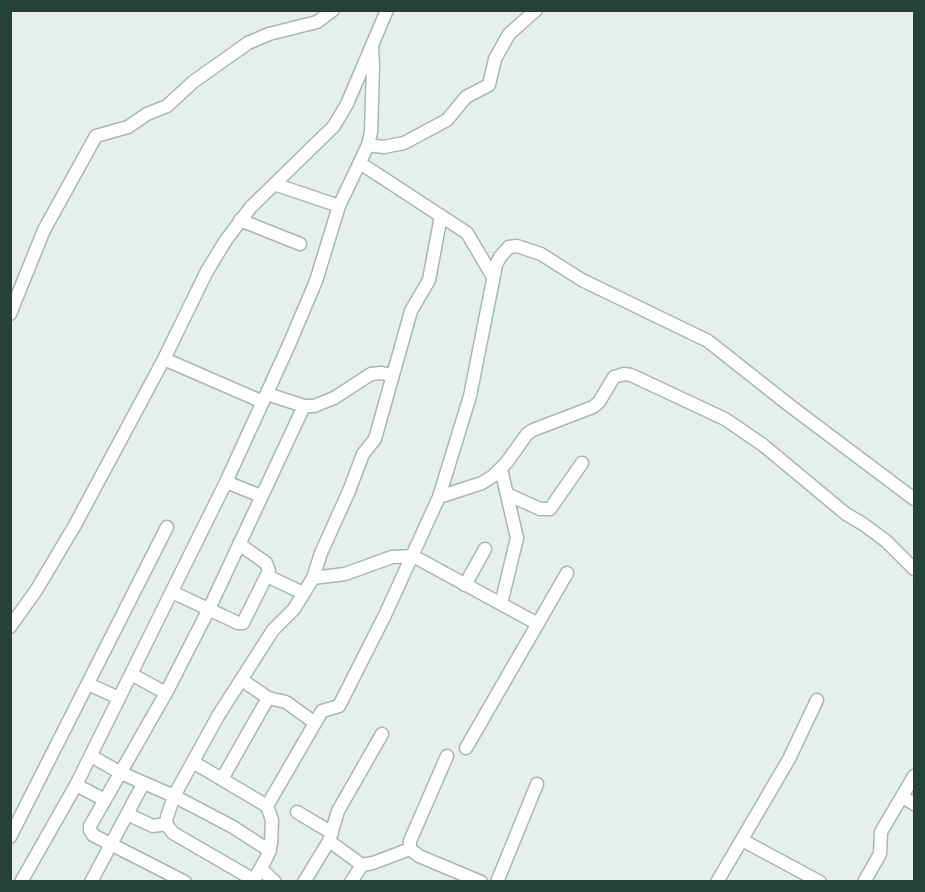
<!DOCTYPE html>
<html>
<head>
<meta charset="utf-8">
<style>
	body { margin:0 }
	#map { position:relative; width:925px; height:892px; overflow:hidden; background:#e6efeb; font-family:Quicksand,sans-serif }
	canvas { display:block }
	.frame { position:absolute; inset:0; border:12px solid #24423a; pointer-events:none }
</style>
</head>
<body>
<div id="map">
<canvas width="925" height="892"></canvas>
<div class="frame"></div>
</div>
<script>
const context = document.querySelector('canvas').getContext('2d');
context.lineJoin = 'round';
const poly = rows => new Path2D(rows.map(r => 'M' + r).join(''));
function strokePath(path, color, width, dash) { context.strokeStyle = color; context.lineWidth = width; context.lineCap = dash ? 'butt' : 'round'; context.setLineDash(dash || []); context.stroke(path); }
const minor = poly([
	[368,145,384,147,404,143,447,120,466,97,489,85,495,59,509,34,536,10],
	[360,163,467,233,493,277],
	[274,184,339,206],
	[240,220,300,244],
	[10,314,44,230,96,136,128,127,147,114,167,106,193,82,248,43,269,34,317,22,333,10],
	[164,359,263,402],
	[267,394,304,406,314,406,334,398,371,374,381,373,392,375],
	[501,469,517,538,501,604],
	[226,482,261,496],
	[507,494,540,509,550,509,582,463],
	[439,497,482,483,493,476,507,462,527,434,533,430,593,407,599,402,614,377,624,374,631,375,725,419,763,445,846,514,863,524,886,541,914,569],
	[267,576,303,593],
	[313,578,345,574,392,557,413,556,538,624],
	[465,585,485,549],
	[172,592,238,623,243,623,269,571,266,563,239,544],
	[10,627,37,589,75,525,164,359,207,271,226,240,251,207,334,126,347,104,387,10],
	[131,674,166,693],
	[242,680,268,698,286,702,315,723],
	[88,684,119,698],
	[466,748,567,573],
	[91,756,121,773,174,796,233,827,270,851],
	[447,756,410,841,410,849,419,856,481,882],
	[193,762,267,806,272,820,271,844,267,857,253,882],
	[222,779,268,698],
	[76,785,105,800],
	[903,797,914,804],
	[267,806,322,711,339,706,385,615,439,497,470,396,496,265,500,257,509,247,517,246,541,254,582,280,708,341,789,405,914,499],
	[297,812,332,833],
	[127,814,153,826,166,824],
	[10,837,167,527],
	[742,840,820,882],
	[329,841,362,865,373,863,410,849],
	[261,869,275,882],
	[254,880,173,833,166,824,167,817,174,796,218,716,273,630,294,609,313,578,321,553,349,491,363,454,375,439,411,311,429,280,441,216],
	[21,882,76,785,226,482,288,347,316,281,339,206,368,145,371,132,373,67,372,46],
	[91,882,143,784],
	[185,882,93,835,90,830,90,826,166,693,209,609,304,406],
	[304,882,329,841,338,811,382,734],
	[351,882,362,865],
	[497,882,537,784],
	[717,882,789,759,817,700],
	[864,882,880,854,881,832,914,776]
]);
strokePath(minor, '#a8b8b2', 15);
strokePath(minor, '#fff', 12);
</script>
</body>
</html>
